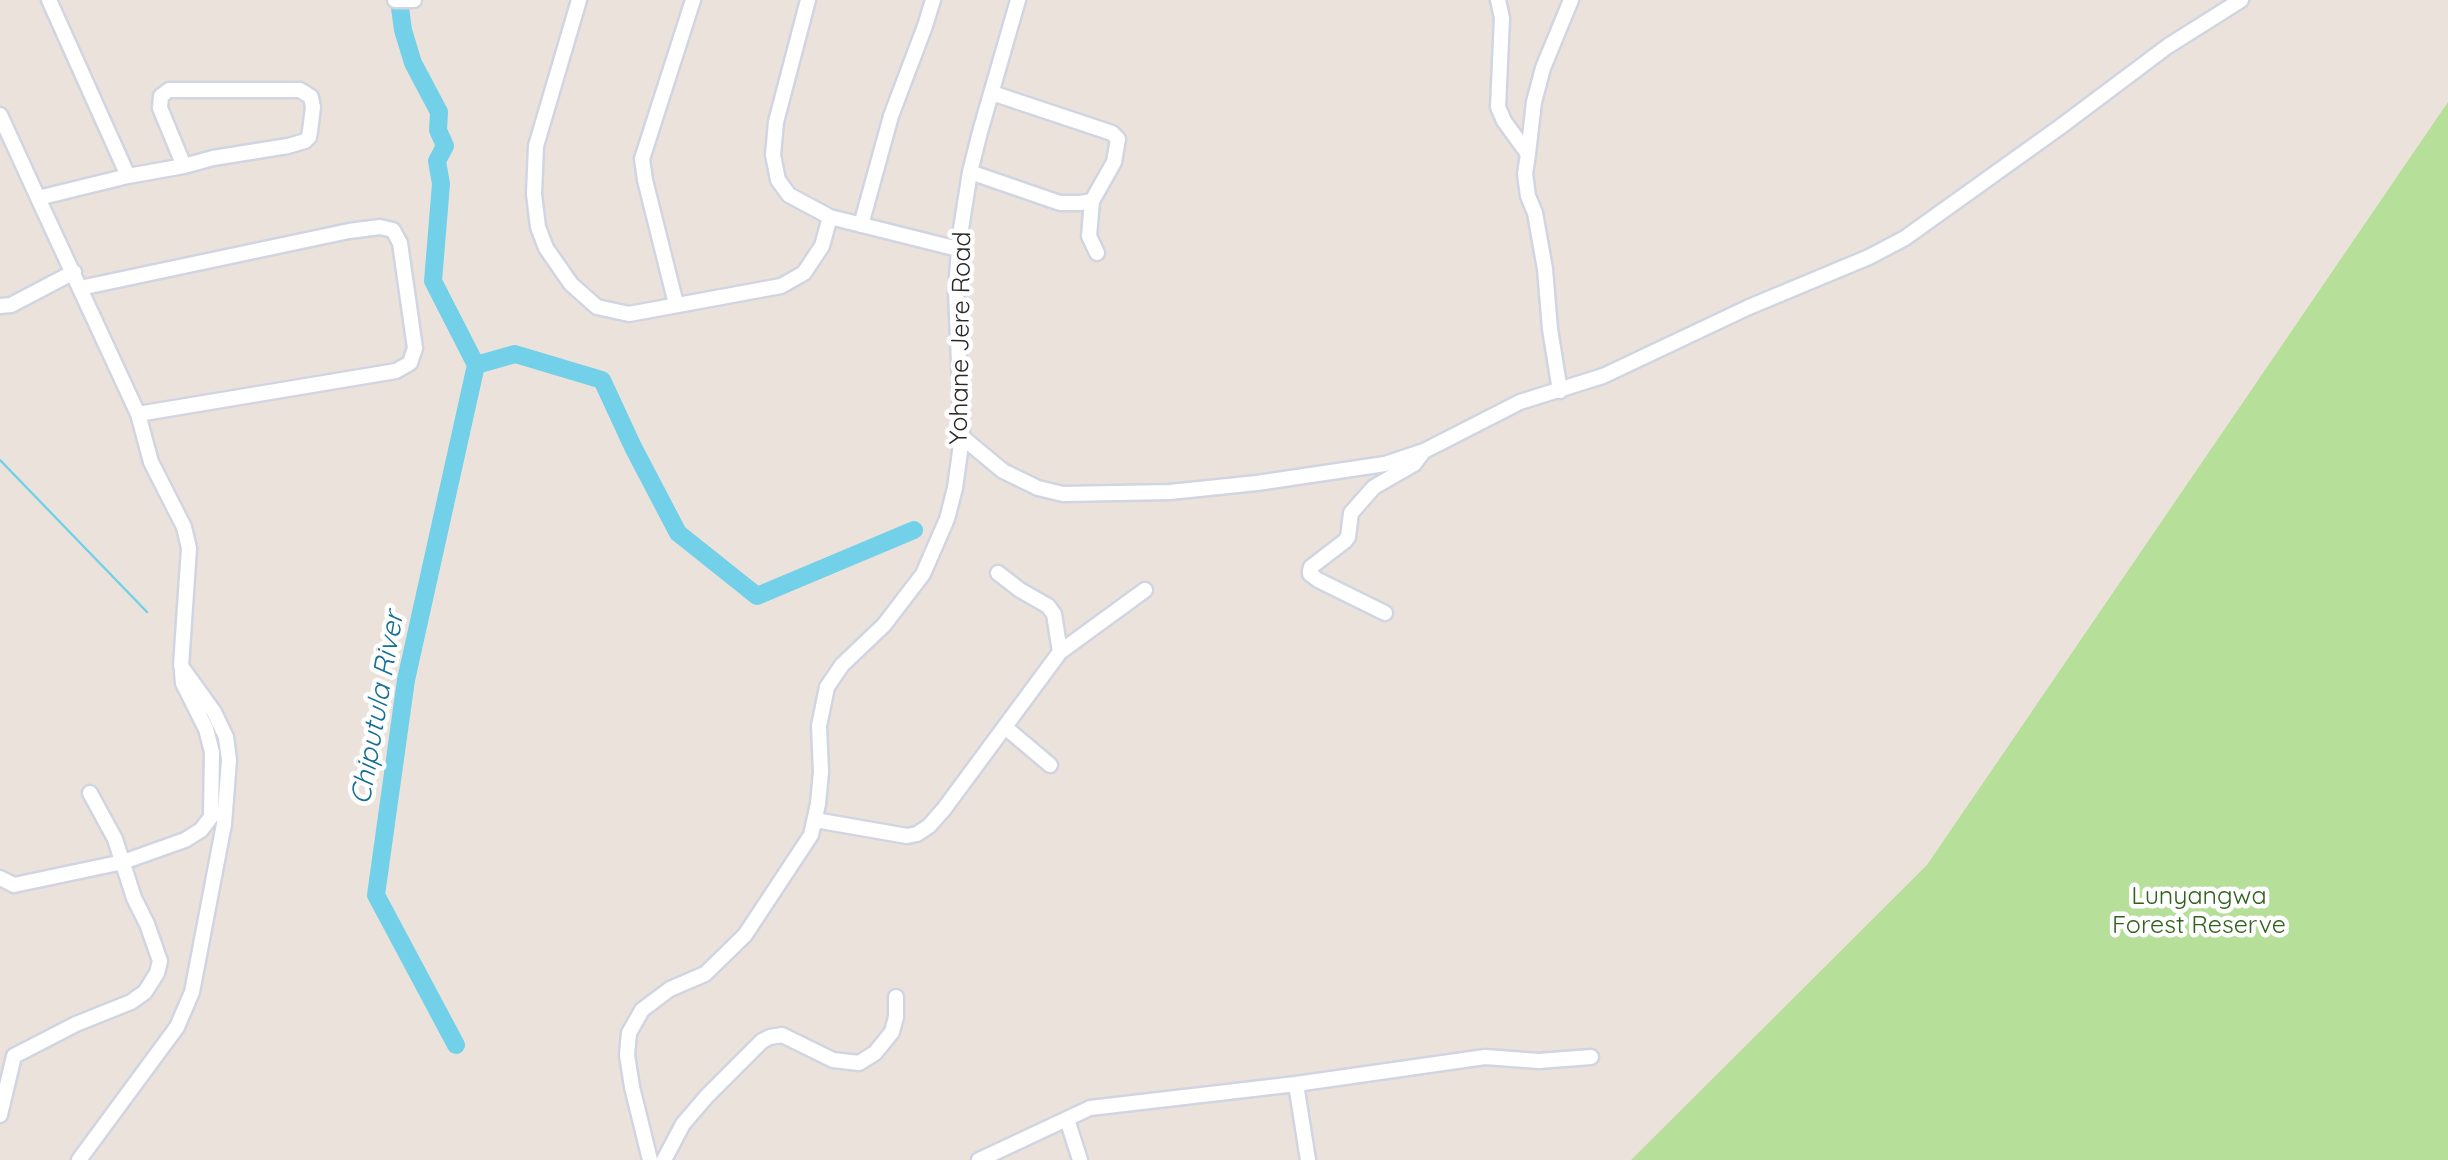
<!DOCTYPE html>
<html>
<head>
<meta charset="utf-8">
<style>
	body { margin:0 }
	canvas { display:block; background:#ebe3db }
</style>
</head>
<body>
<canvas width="2448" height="1160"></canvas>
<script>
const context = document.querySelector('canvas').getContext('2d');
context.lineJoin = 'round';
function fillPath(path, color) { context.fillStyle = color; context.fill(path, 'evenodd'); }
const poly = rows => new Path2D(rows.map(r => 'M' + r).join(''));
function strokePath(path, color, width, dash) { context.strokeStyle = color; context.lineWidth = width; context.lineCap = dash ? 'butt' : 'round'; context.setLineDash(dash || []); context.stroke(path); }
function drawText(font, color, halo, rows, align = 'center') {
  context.font = font + ' Quicksand,sans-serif'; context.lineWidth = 9; context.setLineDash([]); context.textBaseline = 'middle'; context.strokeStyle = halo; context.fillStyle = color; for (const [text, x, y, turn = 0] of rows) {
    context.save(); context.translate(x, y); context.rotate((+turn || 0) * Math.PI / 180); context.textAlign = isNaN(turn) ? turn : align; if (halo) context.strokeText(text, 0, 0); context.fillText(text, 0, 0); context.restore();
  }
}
fillPath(poly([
	[2448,102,2448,1160,1631,1160,1927,865]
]), '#b6df99');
strokePath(poly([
	[0,460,147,612]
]), '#72d1e9', 2.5);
strokePath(poly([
	[399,0,403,30,413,63,439,112,438,130,445,146,437,161,441,184,433,281,476,365,406,680,376,895,456,1045],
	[476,365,515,354,602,380,633,447,678,533,757,596,914,530]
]), '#72d1e9', 18);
const minor = poly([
	[49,0,128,176,38,198,138,414,151,462,184,527,189,548,181,666,214,712,226,737,229,760,224,824,192,992,177,1027,79,1160],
	[395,0,414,0],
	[579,0,536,146,534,194,538,227,546,248,571,284,597,307,629,314,781,286,804,273,822,246,830,217],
	[808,0,776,122,773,155,778,180,789,195,830,217,958,249],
	[1498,0,1502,18,1498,107,1504,121,1528,154,1525,174,1528,196,1535,213,1545,269,1550,329,1560,391],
	[0,115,38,198],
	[1528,154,1534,102,1543,68,1571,0],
	[970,172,1060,203,1080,203,1092,201,1114,162,1118,139,1112,133,992,93],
	[128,176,184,166,213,158,288,146,305,141,309,137,310,131,313,107,311,97,300,90,169,90,161,96,160,108,184,166],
	[1092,201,1089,236,1097,253],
	[861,225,891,116,925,26,933,0],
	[80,288,349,231,380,227,393,230,400,243,415,348,410,363,396,371,138,414],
	[676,304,645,180,642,159,693,0],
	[0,306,11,305,74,272],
	[962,437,1003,471,1038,488,1063,494,1170,492,1257,483,1385,464,1424,451,1520,402,1603,376,1749,307,1869,257,1905,238,2060,127,2168,46,2241,0],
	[998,573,1020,590,1048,606,1054,614,1060,652],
	[1385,613,1318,580,1310,574,1310,571,1311,567,1345,541,1348,537,1351,513,1374,487,1414,464,1423,452],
	[1005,727,1050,765],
	[815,820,907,836,917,834,929,826,944,809,1060,652,1145,590],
	[0,878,14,885,123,862,185,840,201,830,211,817,212,752,206,729,183,683,182,672],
	[1296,1084,1308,1160],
	[0,1115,14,1056,76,1024,131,1002,145,992,157,973,160,961,147,924,134,898,115,839,90,793],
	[1067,1119,1080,1160],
	[650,1160,632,1087,627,1055,629,1033,642,1010,670,989,705,974,745,935,811,835,818,804,821,772,819,726,827,687,842,665,884,625,923,574,947,519,955,488,962,437,956,291,960,235,970,172,980,132,1018,0],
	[664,1160,683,1124,707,1096,762,1041,770,1037,782,1035,833,1060,859,1063,875,1053,892,1032,896,1017,896,997],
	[979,1160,1090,1108,1296,1084,1485,1057,1539,1061,1591,1057]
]);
strokePath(minor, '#d0d5e1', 19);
strokePath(minor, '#fff', 14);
drawText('25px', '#292929', '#fff', [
	["Yohane Jere Road",961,338,-89]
]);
drawText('25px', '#30621d', '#fff', [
	["Lunyangwa",2199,896],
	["Forest Reserve",2199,925]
]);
drawText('italic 28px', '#136f93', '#fff', [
	["Chiputula River",378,708,-80]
]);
</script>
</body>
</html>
